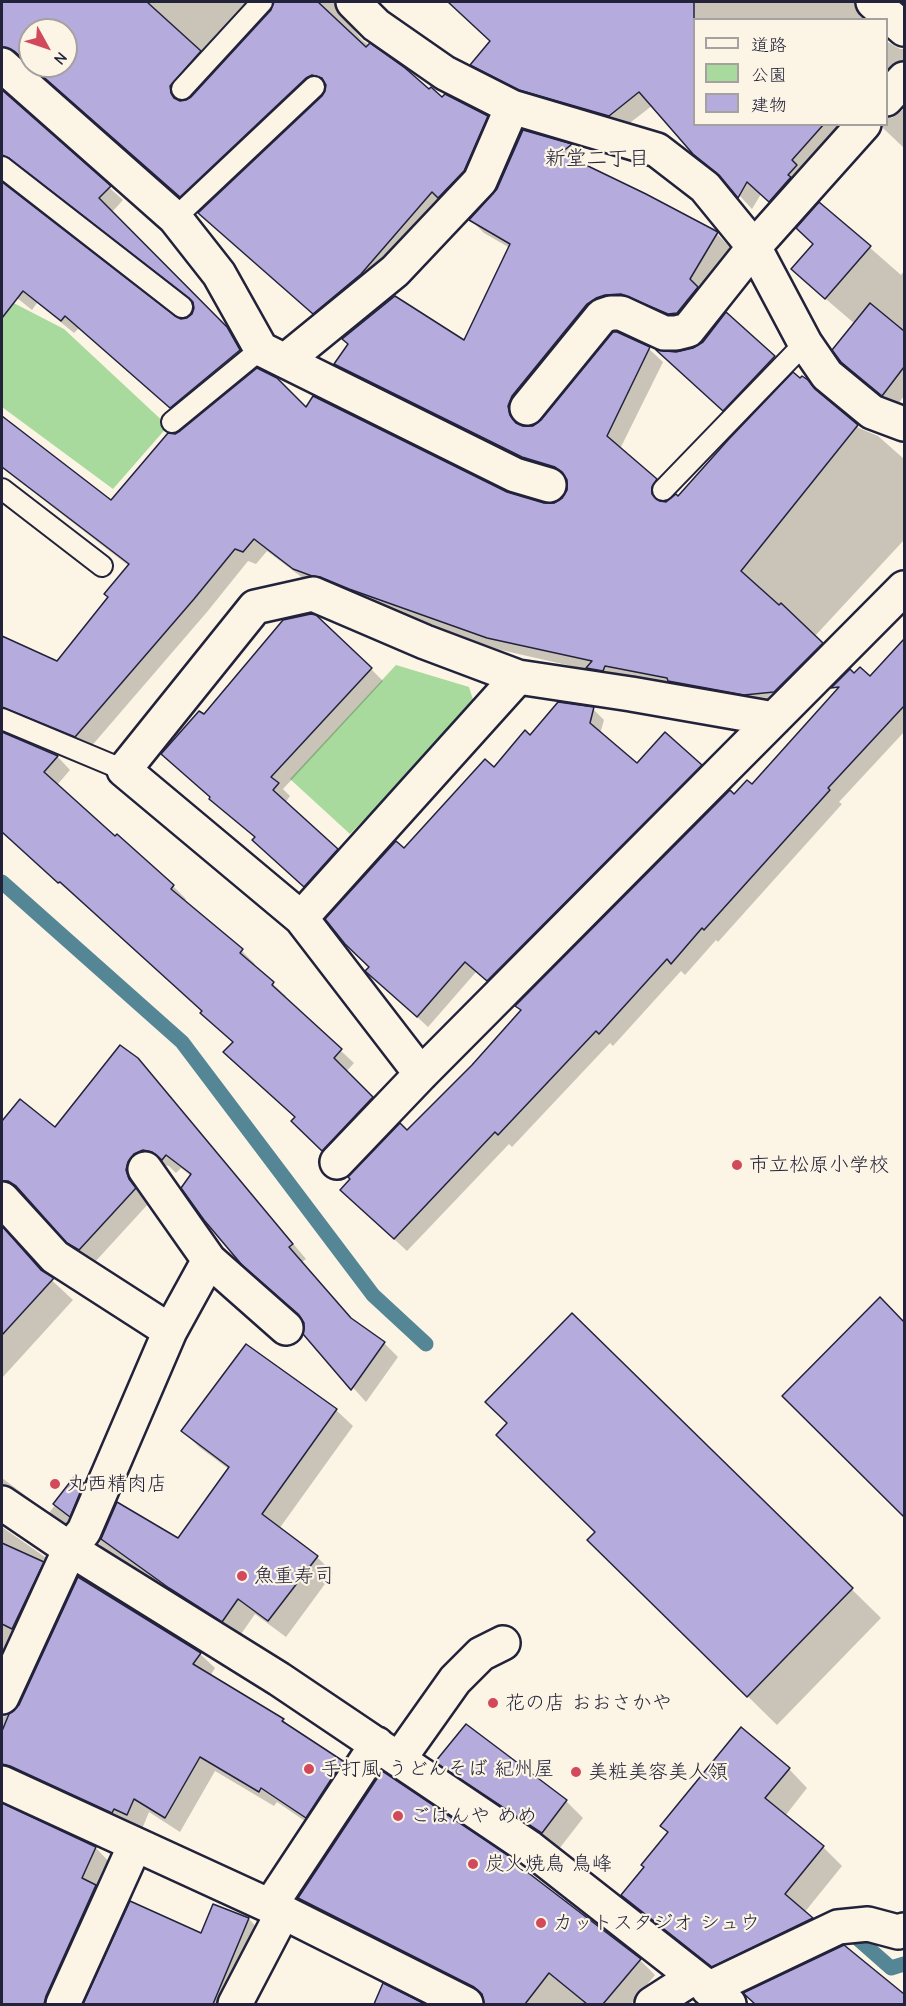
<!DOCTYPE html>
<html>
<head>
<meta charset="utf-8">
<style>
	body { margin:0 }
	#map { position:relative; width:906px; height:2006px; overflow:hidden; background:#fcf5e5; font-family:"Comic Neue","Klee One",sans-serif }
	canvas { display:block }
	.frame { position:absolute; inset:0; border:3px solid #22223b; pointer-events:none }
	.legend { position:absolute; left:693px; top:18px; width:195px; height:108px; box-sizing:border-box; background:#fcf5e5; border:2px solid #a5a1a1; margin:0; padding:8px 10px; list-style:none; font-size:18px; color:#22223b }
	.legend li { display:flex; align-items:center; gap:12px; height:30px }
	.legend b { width:30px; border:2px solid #a5a1a1 }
	.north { position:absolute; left:18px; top:18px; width:60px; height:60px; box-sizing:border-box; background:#fcf5e5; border:2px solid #a5a1a1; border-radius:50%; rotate:130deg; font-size:16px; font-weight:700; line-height:24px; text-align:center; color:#22223b }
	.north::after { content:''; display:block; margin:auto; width:21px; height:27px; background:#d1495b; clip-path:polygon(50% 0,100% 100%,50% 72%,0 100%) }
</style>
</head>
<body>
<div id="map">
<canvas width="906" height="2006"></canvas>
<div class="frame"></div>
<ul class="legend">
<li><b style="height:8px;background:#fcf5e5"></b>道路</li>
<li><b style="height:16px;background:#a7da9c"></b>公園</li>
<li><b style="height:16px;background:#b5acdd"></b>建物</li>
</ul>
<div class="north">N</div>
</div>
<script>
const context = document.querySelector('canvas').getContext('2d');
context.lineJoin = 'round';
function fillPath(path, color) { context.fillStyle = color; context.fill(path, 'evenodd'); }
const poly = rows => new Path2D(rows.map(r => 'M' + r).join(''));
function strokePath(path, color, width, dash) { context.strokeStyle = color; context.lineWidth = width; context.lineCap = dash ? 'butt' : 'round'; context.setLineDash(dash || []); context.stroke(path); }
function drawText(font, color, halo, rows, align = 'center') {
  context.font = font + ' "Comic Neue","Klee One",sans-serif'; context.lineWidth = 4.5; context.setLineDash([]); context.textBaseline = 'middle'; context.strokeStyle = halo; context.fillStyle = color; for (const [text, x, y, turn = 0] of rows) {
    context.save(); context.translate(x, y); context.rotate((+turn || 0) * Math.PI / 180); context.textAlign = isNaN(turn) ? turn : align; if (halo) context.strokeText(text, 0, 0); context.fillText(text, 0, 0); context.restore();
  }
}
fillPath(poly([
	[2,297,64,329,168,426,113,489,2,407],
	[396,665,469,687,475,706,350,834,290,779]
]), '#a7da9c');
fillPath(poly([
	[2,2,354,2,348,10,346,20,362,40,404,69,430,92,442,99,487,117,500,130,477,184,327,326,213,226,323,97,327,87,319,91,194,209,32,66,66,66,66,30,30,30,30,64,21,59,10,60,2,65],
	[273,3,276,3,272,11,192,98,183,102,186,94,266,7],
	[448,2,874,2,867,12,868,20,694,20,694,124,849,124,783,214,761,194,752,209,727,182,694,153,653,105,622,129,534,102,485,78,472,64,492,41],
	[886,41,900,49,904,49,904,79,886,98],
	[2,92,123,200,112,212,240,342,253,364,185,420,79,328,74,333,37,303,32,310,2,286],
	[19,168,24,170,193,302,196,308,192,316,181,320,174,318,3,185,5,173],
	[904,109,904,148,883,128,883,124,886,124,886,118,892,118],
	[523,132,571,146,584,158,578,163,717,234,730,247,703,293,691,326,619,308,521,419,522,427,535,427,542,421,617,333,649,349,663,362,620,449,669,493,664,503,678,498,742,428,675,367,676,353,694,349,704,343,727,314,792,375,859,428,878,436,904,459,904,540,814,637,835,657,787,705,601,681,589,670,501,650,308,582,267,551,256,564,248,561,207,612,89,749,7,723,3,733,58,757,70,770,57,785,115,838,173,886,186,899,184,902,242,951,255,964,253,966,286,996,284,998,354,1063,346,1072,385,1111,336,1163,293,1121,297,1117,234,1043,202,1013,204,1011,3,833,2,834,2,639,57,663,110,597,129,566,2,468,2,418,111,502,175,435,306,409,506,493,544,505,554,505,563,500,568,491,568,480,537,470,349,377,336,364,464,342,510,248,484,233,471,220,498,190],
	[820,204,901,275,904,271,904,396,895,408,842,361,855,324,806,282,815,244],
	[904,653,904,732,839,802,842,804,718,942,716,940,685,975,681,971,613,1046,610,1043,512,1147,509,1144,407,1251,355,1203,407,1132,734,796,752,786,832,734],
	[371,669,383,681,283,789,290,796,285,803,348,862,317,898,266,852,256,838,223,811,212,798,163,754,204,716],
	[593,709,604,720,600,734,637,765,701,766,712,777,499,991,476,972,428,1027,378,981,370,967,404,850,530,737],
	[151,1074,306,1259,302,1262,355,1323,384,1343,398,1357,366,1402,305,1334,305,1322,191,1176,181,1168,176,1173,169,1166,158,1164,149,1203,94,1263,83,1256,68,1242,26,1190,2,1170,2,1124,20,1101,55,1129],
	[2,1228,45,1274,73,1300,2,1378],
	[880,1299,904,1324,904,1515,784,1396],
	[572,1315,881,1618,777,1725,618,1569,597,1532],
	[336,1410,353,1426,279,1529,317,1557,333,1573,286,1637,255,1614,239,1637,116,1560,99,1544,117,1504,178,1540,230,1470,199,1447,183,1431],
	[2,1478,49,1513,75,1479,83,1484,98,1499,81,1537,2,1507],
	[2,1527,45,1557,60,1572,2,1699],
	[200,1654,215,1668,210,1676,283,1720,292,1729,342,1762,357,1777,321,1832,277,1802,274,1806,215,1771,180,1832,149,1812,142,1829,129,1823,127,1827,2,1788,2,1717],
	[438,1762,566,1801,583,1818,559,1849,455,1779],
	[789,1769,807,1788,785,1816,823,1847,842,1866,804,1913,830,1938,731,1984,641,1914,623,1895],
	[2,1805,96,1848,110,1863,63,2004,2,2004],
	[518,1864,528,1874,640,1960,655,1975,631,2004,486,2004,485,1999,314,1912,300,1898],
	[131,1903,202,1935,214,1906,249,1919,263,1934,234,2004,85,2004],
	[843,1947,904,1996,904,2004,779,2004,761,1986],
	[384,1986,422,2004,375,2004]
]), '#0003');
strokePath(poly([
	[2,882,182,1042,373,1295,426,1344],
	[857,1938,891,1968,904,1964]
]), '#558695', 15);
const building = poly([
	[2,2,147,2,201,51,170,86,171,93,174,98,180,101,186,100,191,97,271,10,274,2,318,2,366,47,370,43,405,68,429,89,431,87,442,97,445,94,488,116,464,171,438,198,432,192,361,274,313,314,198,213,322,96,325,91,326,85,322,78,312,75,306,78,180,197,31,66,66,66,66,30,30,30,30,65,14,51,2,47,2,2],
	[448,2,694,2,694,124,824,124,792,160,797,165,788,175,791,177,769,202,747,182,738,198,719,175,693,154,639,92,609,116,519,90,470,65,490,41,448,2],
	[2,90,111,186,99,198,227,327,240,350,170,408,65,316,61,321,23,291,2,318,2,182,175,316,181,319,187,318,192,314,194,308,193,302,189,298,9,158,2,155,2,90],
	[523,130,572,144,561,153,646,194,718,232,690,279,698,287,677,313,668,314,621,294,605,295,596,298,587,304,512,396,508,406,510,415,516,423,523,426,533,426,541,420,613,332,617,332,650,347,607,436,657,479,652,487,652,494,660,501,666,502,676,494,678,496,728,440,793,372,800,378,802,376,808,380,815,389,858,425,741,571,779,605,781,603,823,643,774,692,744,695,668,681,667,678,605,666,603,671,586,668,592,661,487,638,349,589,320,577,312,576,293,569,254,539,243,552,235,549,194,599,75,737,2,707,2,636,57,661,108,597,104,594,129,564,2,467,2,416,111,500,168,433,175,434,180,431,257,368,277,378,306,407,313,396,507,492,544,503,554,503,562,498,567,490,567,480,562,472,555,467,522,457,334,364,348,344,342,339,395,296,464,340,510,244,469,220,497,189,523,130],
	[819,202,871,246,825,299,791,269,813,244,796,228,819,202],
	[870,303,904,331,904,367,882,396,841,362,832,350,870,303],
	[726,312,775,356,723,411,656,350,676,352,693,348,703,342,726,312],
	[311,614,316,615,372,668,271,777,279,783,273,790,338,849,304,887,252,840,255,837,209,799,210,797,161,754,199,711,204,714,283,620,311,614],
	[904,639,904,706,828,788,830,790,704,930,702,928,671,964,667,959,599,1034,596,1031,498,1135,495,1132,394,1239,340,1190,350,1179,348,1177,400,1123,407,1130,472,1065,521,1010,515,1006,730,790,734,794,747,780,752,784,839,687,831,688,850,669,854,673,860,667,870,676,904,639],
	[558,702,594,707,590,723,637,763,665,732,702,765,487,981,465,962,417,1017,365,971,369,967,345,944,325,919,396,841,404,848,485,759,494,767,525,730,530,735,558,702],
	[2,732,58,756,44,772,115,836,117,834,174,885,171,889,243,949,240,953,274,982,272,985,342,1049,334,1058,373,1097,322,1151,291,1121,295,1117,223,1052,233,1042,200,1013,202,1011,60,882,58,883,2,832,2,732],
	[120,1045,138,1058,293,1244,289,1247,351,1318,385,1342,351,1390,303,1334,304,1323,298,1314,242,1265,204,1220,181,1188,191,1174,166,1155,162,1160,152,1152,143,1150,134,1154,128,1162,126,1170,129,1179,136,1188,79,1250,67,1243,16,1186,8,1181,2,1181,2,1121,20,1099,55,1127,120,1045],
	[2,1226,41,1270,54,1278,2,1335,2,1226],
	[880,1297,904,1322,904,1517,782,1396,880,1297],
	[572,1313,853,1588,747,1697,587,1540,595,1532,496,1435,507,1423,485,1402,572,1313],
	[246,1344,337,1409,262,1514,318,1556,268,1621,238,1599,222,1622,169,1588,101,1539,117,1502,178,1538,229,1467,181,1431,246,1344],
	[74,1477,84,1483,70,1517,53,1504,74,1477],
	[2,1543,44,1562,12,1629,2,1624,2,1543],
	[78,1577,201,1653,193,1664,284,1719,282,1721,343,1761,306,1818,261,1788,259,1792,200,1757,165,1818,134,1799,127,1815,114,1809,112,1813,10,1766,2,1764,2,1731,9,1714,19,1705,78,1577],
	[466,1724,567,1800,542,1833,435,1762,466,1724],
	[741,1727,790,1768,765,1798,824,1846,785,1894,813,1918,712,1967,621,1895,644,1867,641,1865,668,1832,660,1826,741,1727],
	[382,1771,519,1863,518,1865,641,1959,603,2004,587,2004,549,1973,525,2004,484,2004,482,1994,474,1987,298,1898,382,1771],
	[2,1803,96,1847,82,1878,96,1885,46,1996,44,2004,2,2004,2,1803],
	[130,1901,201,1933,213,1904,249,1918,213,2004,83,2004,130,1901],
	[844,1945,904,1994,904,2004,755,2004,743,1993,844,1945],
	[383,1983,425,2004,374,2004,383,1983]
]);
fillPath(building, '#b5acdd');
strokePath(building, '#22223b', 1.5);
const lane = poly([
	[182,89,262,2],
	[2,167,182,307],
	[175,218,314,87],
	[172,422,261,349],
	[2,489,102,566],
	[663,490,805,343],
	[2,719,124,770]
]);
const street = poly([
	[353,2,376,25,445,73,512,107,657,150,705,187,754,247,805,343,827,375,872,412,904,424],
	[873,2,904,29],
	[2,65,175,218,219,274,261,349,515,475,549,485],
	[886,99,904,79],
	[286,360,395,271,480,181,512,107],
	[527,408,602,316,611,313,621,313,664,333,676,333,688,330,754,247,864,124],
	[301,918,518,677],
	[421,1074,301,918,124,770,255,607,313,594,425,642,518,677,631,694,774,719],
	[337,1162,421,1074,904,588],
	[145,1169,209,1260,286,1328],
	[2,1199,55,1257,170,1331],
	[2,1503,70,1549,279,1679,530,1848,729,2004],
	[2,1697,70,1549,84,1531,170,1331,209,1260],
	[399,1759,455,1680,481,1654,503,1643],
	[2,1783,283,1912,466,2004],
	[270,1906,377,1744],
	[708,1989,838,1927,868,1924,898,1932,904,1930],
	[63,2004,135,1845],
	[235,2004,283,1912],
	[652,2004,694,1977]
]);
strokePath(lane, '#22223b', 24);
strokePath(street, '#22223b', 38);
strokePath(lane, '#fcf5e5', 20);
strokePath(street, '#fcf5e5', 33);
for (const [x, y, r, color] of [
	[737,1165,6,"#d1495b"],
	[55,1484,6,"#d1495b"],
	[242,1576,6,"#d1495b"],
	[493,1703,6,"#d1495b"],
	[309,1769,6,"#d1495b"],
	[576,1772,6,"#d1495b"],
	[398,1816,6,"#d1495b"],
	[473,1864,6,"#d1495b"],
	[541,1923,6,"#d1495b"]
]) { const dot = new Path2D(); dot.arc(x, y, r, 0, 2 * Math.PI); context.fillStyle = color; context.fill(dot); strokePath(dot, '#fcf5e5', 2); }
drawText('20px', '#22223b', '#fcf5e5', [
	["市立松原小学校",749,1165],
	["丸西精肉店",67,1484],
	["魚重寿司",254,1576],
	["花の店 おおさかや",505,1703],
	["手打風 うどんそば 紀州屋",321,1769],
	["美粧美容美人領",588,1772],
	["ごはんや めめ",410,1816],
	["炭火焼鳥 鳥峰",485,1864],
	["カットスタジオ シュウ",553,1923]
], 'left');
drawText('21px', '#22223b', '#fcf5e5', [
	["新堂二丁目",597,159]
]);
</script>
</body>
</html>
